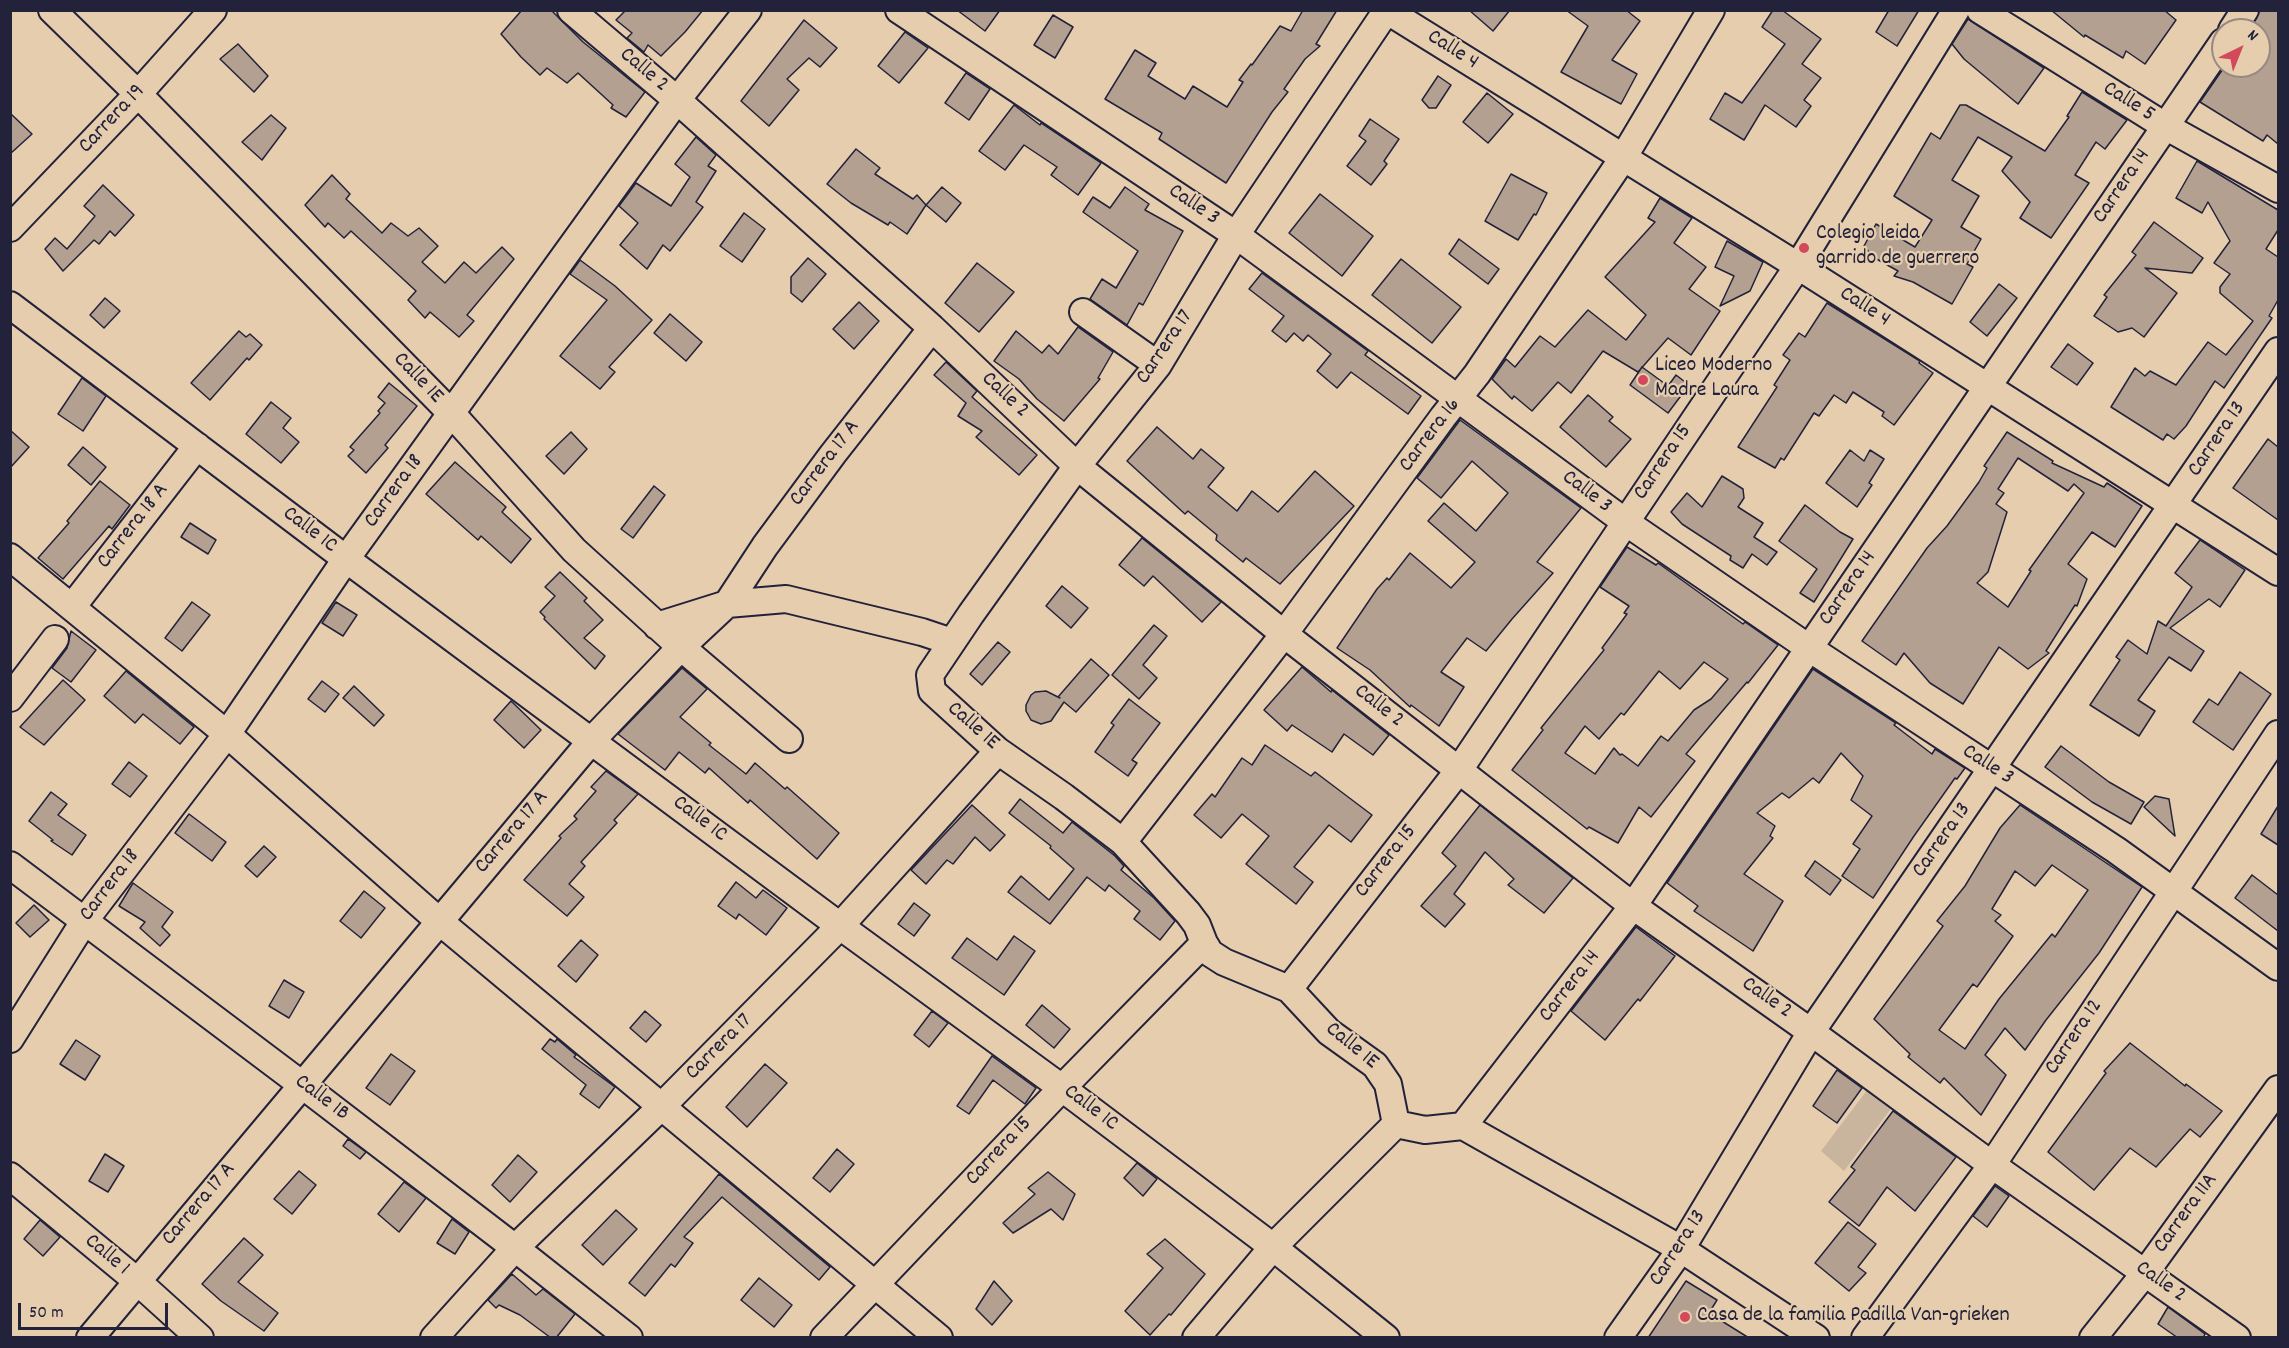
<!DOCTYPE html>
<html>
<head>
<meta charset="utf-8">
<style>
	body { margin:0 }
	#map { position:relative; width:2289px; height:1348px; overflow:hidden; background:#e6cdae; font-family:Dekko,sans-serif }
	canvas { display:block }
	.frame { position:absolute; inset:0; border:12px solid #22223b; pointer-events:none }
	.north { position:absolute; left:2211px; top:18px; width:60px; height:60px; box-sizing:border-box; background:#e6cdae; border:2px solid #988980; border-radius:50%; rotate:43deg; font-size:16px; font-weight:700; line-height:24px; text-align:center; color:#22223b }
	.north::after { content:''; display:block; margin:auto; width:21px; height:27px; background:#d1495b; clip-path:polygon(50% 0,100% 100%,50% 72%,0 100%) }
	.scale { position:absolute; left:18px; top:1303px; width:150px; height:27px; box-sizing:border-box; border:3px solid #22223b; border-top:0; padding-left:8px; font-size:18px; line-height:21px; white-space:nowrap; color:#22223b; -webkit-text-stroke:4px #e6cdae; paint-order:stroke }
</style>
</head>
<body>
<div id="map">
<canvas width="2289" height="1348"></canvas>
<div class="frame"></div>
<div class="north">N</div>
<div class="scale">50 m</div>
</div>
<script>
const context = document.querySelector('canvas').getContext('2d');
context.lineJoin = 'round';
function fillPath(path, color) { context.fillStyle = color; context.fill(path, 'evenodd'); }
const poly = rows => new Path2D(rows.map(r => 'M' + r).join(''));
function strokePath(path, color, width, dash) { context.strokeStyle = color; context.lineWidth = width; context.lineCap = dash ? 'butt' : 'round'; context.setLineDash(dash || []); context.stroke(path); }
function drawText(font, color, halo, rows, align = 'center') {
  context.font = font + ' Dekko,sans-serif'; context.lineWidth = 4.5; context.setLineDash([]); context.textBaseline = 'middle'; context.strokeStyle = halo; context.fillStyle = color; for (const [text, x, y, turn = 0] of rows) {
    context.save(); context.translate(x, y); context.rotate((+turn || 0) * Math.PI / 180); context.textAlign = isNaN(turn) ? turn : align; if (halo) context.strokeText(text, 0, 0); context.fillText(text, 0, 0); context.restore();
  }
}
fillPath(poly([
	[1871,1085,1896,1102,1844,1171,1821,1151]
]), '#c9b49d');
const building = poly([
	[522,10,551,10,583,42,645,92,626,117,611,108,613,105,578,73,567,83,547,68,540,75,521,57,501,34,522,10],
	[626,10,703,10,685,32,661,56,648,45,644,52,627,38,632,33,616,20,626,10],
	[957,10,1000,10,985,31,957,10],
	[1303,10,1337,10,1316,44,1320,46,1305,59,1284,89,1288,92,1272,112,1226,183,1159,139,1162,133,1105,99,1135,50,1156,63,1148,76,1185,99,1193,86,1227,107,1243,82,1239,80,1251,64,1252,65,1280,26,1291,31,1303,10],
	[1469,10,1510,10,1493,31,1469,10],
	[1566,10,1626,10,1640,21,1612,60,1637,74,1621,104,1561,72,1588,26,1566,10],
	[1773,10,1782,10,1821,39,1802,64,1821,78,1804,100,1811,106,1796,127,1765,105,1744,140,1710,119,1725,93,1742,103,1785,44,1762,27,1773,10],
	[1889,10,1919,10,1897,46,1876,32,1889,10],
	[2051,10,2164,10,2176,20,2145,64,2126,51,2123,58,2085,35,2084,37,2051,10],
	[2260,10,2278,10,2278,144,2267,135,2263,141,2200,102,2225,66,2243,66,2246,68,2247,66,2259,66,2259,30,2250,30,2260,10],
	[1053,15,1073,27,1055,58,1034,45,1053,15],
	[1968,19,2044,68,2018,104,1964,59,1952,44,1968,19],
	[804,20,837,48,820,67,809,58,787,79,799,90,769,126,741,101,804,20],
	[905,32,928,48,899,83,878,66,905,32],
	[238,44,268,76,254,92,220,59,238,44],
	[966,73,990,89,969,120,945,103,966,73],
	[1438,76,1451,85,1436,108,1429,108,1422,100,1438,76],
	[2082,92,2127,120,2105,149,2096,142,2075,175,2089,183,2051,238,2020,218,2030,202,2002,171,2012,157,1978,137,1952,180,1979,196,1961,227,1981,239,1967,264,1973,267,1952,304,1913,282,1894,276,1898,271,1873,257,1864,246,1876,224,1915,247,1932,220,1894,196,1931,133,1940,139,1960,105,1966,105,2045,151,2069,117,2067,116,2082,92],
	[1487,93,1513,114,1488,143,1463,122,1487,93],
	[1014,105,1040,125,1041,123,1101,163,1078,195,1051,175,1057,167,1024,145,1005,170,979,151,1014,105],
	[10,113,32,134,10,154,10,113],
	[271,115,286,128,262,160,242,142,271,115],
	[1370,119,1399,139,1384,161,1387,164,1371,185,1347,166,1366,141,1359,136,1370,119],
	[696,137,716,155,708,166,716,171,696,202,703,207,670,251,663,245,647,269,620,245,638,223,619,206,636,183,671,206,690,177,675,164,696,137],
	[856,149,880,168,875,174,913,199,917,195,926,205,907,234,890,222,888,225,851,203,827,184,856,149],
	[2197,161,2278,210,2278,230,2266,249,2278,257,2278,300,2269,316,2272,318,2224,388,2215,381,2186,426,2174,439,2167,434,2163,440,2111,407,2135,368,2145,376,2150,371,2176,385,2208,342,2226,355,2253,321,2220,293,2220,287,2230,274,2214,263,2230,241,2208,202,2202,213,2176,198,2197,161],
	[1511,174,1547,193,1536,215,1534,214,1518,240,1485,221,1511,174],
	[332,175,350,194,346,199,382,233,391,223,408,236,419,228,438,246,422,262,445,283,464,262,476,273,502,247,514,259,467,315,474,321,459,337,430,312,425,318,408,300,416,291,351,231,344,238,328,223,325,227,305,205,332,175],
	[103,185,134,215,115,236,110,231,99,244,94,240,63,271,45,249,55,238,67,249,95,216,84,206,103,185],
	[942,187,961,203,946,222,926,205,942,187],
	[1125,187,1149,204,1145,210,1183,231,1143,305,1139,303,1127,325,1090,299,1102,279,1116,288,1138,251,1083,212,1093,197,1110,208,1125,187],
	[1320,194,1373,236,1342,276,1289,233,1320,194],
	[1660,198,1692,218,1674,243,1706,267,1689,289,1720,311,1691,355,1668,338,1638,372,1603,351,1571,393,1558,382,1532,411,1514,396,1512,399,1492,379,1506,359,1515,367,1540,336,1555,347,1588,310,1626,340,1646,315,1605,277,1655,222,1648,218,1660,198],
	[744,213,765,229,742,262,720,246,744,213],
	[2154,222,2203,258,2192,273,2145,268,2177,293,2144,337,2132,328,2118,332,2094,316,2107,297,2104,295,2136,255,2132,252,2154,222],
	[1459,239,1499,269,1488,284,1449,254,1459,239],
	[1727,241,1763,262,1750,291,1720,306,1734,276,1715,267,1727,241],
	[808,258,826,274,802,302,791,293,791,277,808,258],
	[1401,259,1461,307,1432,343,1372,295,1401,259],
	[580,260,615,286,652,320,609,367,615,372,600,389,560,356,607,300,570,274,580,260],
	[977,263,1014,292,979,332,945,303,977,263],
	[1262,273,1368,351,1365,355,1421,396,1408,414,1351,372,1337,388,1317,371,1331,354,1308,335,1303,341,1294,333,1286,342,1272,331,1284,316,1249,289,1262,273],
	[1999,284,2017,298,1987,336,1970,322,1999,284],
	[105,298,120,311,104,328,90,315,105,298],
	[859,302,879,321,854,349,833,329,859,302],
	[1827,303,1920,361,1919,363,1933,373,1894,425,1882,416,1884,412,1853,392,1846,403,1834,395,1819,416,1814,413,1784,460,1781,458,1775,468,1738,447,1777,387,1774,385,1790,360,1783,355,1799,333,1805,337,1827,303],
	[670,314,702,342,686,361,654,333,670,314],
	[1078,327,1113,352,1098,378,1100,379,1064,421,1037,399,1019,379,994,361,1016,331,1042,353,1049,345,1058,354,1078,327],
	[239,331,246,337,250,334,262,345,249,360,247,358,210,400,191,383,239,331],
	[2068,344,2093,363,2077,385,2051,367,2068,344],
	[946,362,977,391,972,397,1037,455,1019,475,976,437,982,431,958,416,966,403,934,375,946,362],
	[1642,367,1668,386,1676,375,1689,385,1668,413,1630,385,1642,367],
	[82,378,106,396,83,431,58,414,82,378],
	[389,383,417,406,385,445,388,448,366,473,348,456,354,450,350,447,380,413,378,411,385,403,378,397,389,383],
	[1588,395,1613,417,1609,421,1631,439,1606,467,1560,427,1588,395],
	[271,402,291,418,283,428,299,442,281,463,246,434,271,402],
	[1460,420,1581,508,1537,562,1553,573,1512,619,1486,651,1467,638,1441,672,1464,687,1439,726,1411,705,1410,707,1370,670,1337,648,1377,589,1387,578,1389,580,1410,553,1451,588,1475,562,1428,521,1444,503,1476,531,1508,493,1472,461,1441,498,1417,478,1460,420],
	[1157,427,1193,459,1201,449,1224,468,1208,487,1237,511,1252,491,1278,512,1315,471,1354,506,1280,584,1246,558,1243,562,1216,540,1217,535,1188,511,1185,514,1127,461,1157,427],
	[10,430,29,447,10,468,10,430],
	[571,432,587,449,564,474,546,456,571,432],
	[2007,432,2053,461,2052,463,2104,487,2107,483,2142,506,2115,547,2092,532,2068,564,2087,579,2077,606,2075,605,2046,651,2049,653,2028,669,1999,647,1963,704,1930,683,1904,653,1896,665,1862,641,1927,548,1947,526,1979,482,1987,468,1984,466,2007,432],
	[2018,458,2068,491,2074,484,2084,493,2029,570,2031,571,2008,607,1977,583,1988,572,2007,512,1996,504,2004,493,1998,489,2018,458],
	[2268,439,2278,447,2278,520,2233,488,2268,439],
	[83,447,106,467,91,485,68,465,83,447],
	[1850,450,1864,461,1870,450,1884,459,1869,483,1872,485,1857,507,1826,483,1850,450],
	[455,462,506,507,502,512,531,539,511,563,481,536,478,540,426,494,455,462],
	[1722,476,1743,489,1744,498,1738,507,1763,523,1754,537,1777,552,1767,565,1752,554,1743,568,1730,560,1731,556,1682,524,1671,512,1687,493,1702,507,1722,476],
	[100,481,130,505,112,529,109,526,63,579,38,558,69,523,67,521,100,481],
	[654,486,665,495,633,538,621,529,654,486],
	[1805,505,1840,532,1853,539,1814,602,1800,593,1817,569,1779,541,1805,505],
	[190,523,216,540,208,554,181,537,190,523],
	[1142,538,1221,602,1202,622,1153,576,1144,586,1119,565,1142,538],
	[2200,540,2245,570,2220,607,2209,599,2170,628,2204,651,2191,671,2169,657,2138,700,2155,711,2139,736,2090,705,2120,660,2116,657,2128,640,2147,654,2158,621,2166,626,2192,587,2175,573,2200,540],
	[1627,547,1656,565,1658,563,1743,624,1745,622,1778,645,1748,683,1747,682,1686,754,1695,761,1651,817,1639,807,1618,843,1589,827,1587,829,1512,770,1543,730,1541,728,1604,650,1602,648,1627,614,1624,613,1629,606,1600,587,1627,547],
	[1704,662,1728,679,1711,699,1694,710,1668,741,1661,736,1638,766,1622,754,1620,755,1614,748,1595,774,1565,753,1585,726,1599,739,1621,713,1624,715,1659,671,1680,689,1704,662],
	[560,572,587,598,584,601,603,620,584,638,605,656,595,669,544,619,545,617,540,612,555,596,545,587,560,572],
	[1062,586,1088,608,1071,628,1046,606,1062,586],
	[192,602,210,615,182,651,165,638,192,602],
	[336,602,357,615,343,636,322,623,336,602],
	[1154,625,1167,636,1143,665,1157,678,1139,699,1112,675,1154,625],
	[71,631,96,650,71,682,52,668,67,648,71,631],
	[998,642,1010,652,982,685,970,674,998,642],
	[1091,659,1109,675,1076,712,1064,702,1051,721,1041,724,1031,720,1026,711,1026,705,1031,695,1035,692,1046,691,1060,698,1058,697,1091,659],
	[1302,667,1331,692,1332,690,1389,735,1373,755,1344,734,1332,752,1292,725,1287,731,1264,710,1302,667],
	[682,668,707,689,680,717,711,743,709,745,746,774,755,763,785,789,787,787,839,833,817,859,750,800,748,803,709,768,705,773,679,752,665,770,618,734,682,668],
	[1813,669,1896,723,1894,725,1932,754,1935,749,1965,768,1957,779,1955,778,1914,836,1873,898,1842,876,1860,849,1853,844,1872,816,1851,800,1863,776,1841,753,1819,783,1813,778,1789,798,1782,793,1757,813,1775,826,1770,836,1773,838,1744,874,1783,901,1753,951,1694,911,1698,906,1667,883,1813,669],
	[126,671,194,727,180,744,143,714,135,723,104,696,126,671],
	[2240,672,2271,694,2233,750,2193,722,2209,699,2218,705,2240,672],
	[63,680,85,700,44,745,20,727,63,680],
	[322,681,339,694,325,712,308,699,322,681],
	[354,686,384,715,374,726,343,698,354,686],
	[1129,699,1160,723,1132,760,1137,763,1128,776,1095,752,1114,725,1111,723,1129,699],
	[511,701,541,730,524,748,494,720,511,701],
	[1265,745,1311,776,1315,772,1372,815,1351,842,1329,825,1294,867,1313,882,1296,904,1246,864,1269,836,1242,814,1221,838,1194,815,1212,794,1215,797,1242,758,1252,765,1265,745],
	[2061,746,2109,782,2144,802,2131,824,2092,802,2045,767,2061,746],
	[129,762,147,776,130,797,112,784,129,762],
	[606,771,638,794,614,820,617,823,581,862,585,866,569,884,584,897,567,916,524,880,561,838,559,836,577,819,574,816,596,791,591,787,606,771],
	[51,792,67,804,58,815,86,835,72,855,51,841,53,840,29,821,51,792],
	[2155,796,2169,799,2175,836,2144,807,2155,796],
	[1020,799,1063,833,1072,822,1115,856,1124,866,1121,870,1154,898,1175,921,1160,940,1134,919,1140,911,1109,885,1105,891,1087,877,1050,924,1008,892,1021,876,1049,900,1074,869,1050,848,1051,846,1009,813,1020,799],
	[972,805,1005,835,990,851,975,837,953,864,947,860,926,884,911,870,972,805],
	[1480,805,1573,878,1544,913,1508,885,1514,879,1485,852,1454,894,1465,904,1445,927,1421,906,1456,866,1442,853,1480,805],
	[2020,805,2142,887,2099,953,2046,1020,2025,1050,2005,1028,1985,1055,2006,1075,1981,1115,1944,1078,1940,1083,1908,1057,1910,1054,1874,1019,1943,926,1937,921,1965,886,2000,828,2020,805],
	[2052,865,2088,890,2055,937,2052,934,1999,999,1965,1049,1939,1030,1973,984,1977,987,2013,936,1995,921,2001,915,1992,909,2015,871,2035,886,2052,865],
	[2278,806,2278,845,2261,834,2278,806],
	[189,814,226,842,212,861,175,833,189,814],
	[264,846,276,857,257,877,245,866,264,846],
	[1815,861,1841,880,1830,895,1805,876,1815,861],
	[2252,875,2278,895,2278,931,2235,898,2252,875],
	[736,882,756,898,763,890,787,908,766,935,739,914,736,919,718,906,736,882],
	[133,883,173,912,162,927,170,935,160,946,140,928,145,922,119,906,133,883],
	[364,891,385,908,361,938,340,921,364,891],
	[914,903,930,915,914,936,898,924,914,903],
	[34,905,49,920,30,937,16,923,34,905],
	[1636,927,1675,956,1640,1001,1638,999,1605,1040,1571,1011,1636,927],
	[1014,936,1035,951,1004,995,952,958,967,938,997,960,1014,936],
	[581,940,598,955,576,982,558,966,581,940],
	[284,980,304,992,289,1018,269,1006,284,980],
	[1042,1005,1070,1029,1054,1048,1026,1025,1042,1005],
	[645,1011,661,1025,646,1042,630,1028,645,1011],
	[932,1011,948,1023,929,1047,914,1035,932,1011],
	[550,1039,555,1042,557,1039,576,1055,574,1057,615,1087,599,1108,580,1094,586,1085,542,1049,550,1039],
	[76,1040,100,1056,85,1080,60,1064,76,1040],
	[2130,1043,2185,1086,2186,1084,2222,1111,2200,1137,2190,1129,2156,1167,2130,1148,2094,1190,2048,1152,2106,1073,2104,1071,2130,1043],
	[391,1054,415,1071,390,1105,366,1088,391,1054],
	[992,1056,1036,1088,1025,1104,993,1080,969,1114,957,1106,992,1056],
	[765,1064,787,1083,747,1127,726,1107,765,1064],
	[1837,1070,1862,1088,1837,1123,1813,1106,1837,1070],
	[1893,1111,1956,1157,1915,1211,1887,1187,1859,1226,1829,1202,1855,1170,1851,1167,1893,1111],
	[348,1139,366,1152,360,1159,343,1146,348,1139],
	[837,1149,854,1164,830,1192,813,1178,837,1149],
	[105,1154,124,1166,108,1192,89,1181,105,1154],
	[518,1155,537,1172,510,1202,492,1185,518,1155],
	[1137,1163,1157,1179,1143,1196,1124,1178,1137,1163],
	[299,1171,316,1185,292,1214,274,1199,299,1171],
	[1048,1172,1075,1194,1063,1220,1051,1209,1013,1233,1003,1223,1035,1194,1028,1188,1048,1172],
	[719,1174,830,1267,819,1280,722,1197,684,1237,693,1243,675,1267,671,1264,645,1296,629,1283,719,1174],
	[404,1182,426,1198,399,1232,378,1214,404,1182],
	[1995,1186,2009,1196,1987,1227,1973,1216,1995,1186],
	[616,1210,637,1229,603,1265,582,1245,616,1210],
	[452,1219,469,1232,455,1254,437,1243,452,1219],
	[40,1220,60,1237,43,1256,24,1239,40,1220],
	[1848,1222,1876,1244,1858,1267,1866,1273,1849,1291,1815,1263,1848,1222],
	[244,1238,263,1255,238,1282,278,1313,264,1331,221,1301,202,1284,244,1238],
	[1165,1239,1205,1274,1171,1315,1169,1314,1150,1335,1125,1311,1163,1268,1147,1254,1165,1239],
	[512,1274,536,1295,543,1289,575,1314,556,1338,551,1338,520,1315,499,1305,496,1308,488,1300,512,1274],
	[759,1278,792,1305,774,1327,741,1300,759,1278],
	[994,1281,1012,1301,992,1325,976,1309,994,1281],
	[1686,1281,1717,1300,1709,1313,1749,1338,1648,1338,1686,1281],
	[2168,1307,2205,1334,2203,1338,2178,1338,2158,1324,2168,1307]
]);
fillPath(building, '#b3a090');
strokePath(building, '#22223b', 1.5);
const minor = poly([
	[52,10,138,94,452,414,574,550,681,647,789,739],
	[571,10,677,100,932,328,1077,466,1284,634,1633,906,1811,1032,1992,1165,2237,1338],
	[899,10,1236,235,1624,521,1809,648,2116,850,2278,967],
	[1386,10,1798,266,2278,572],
	[1387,10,1236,235,1158,365,1077,466,971,614,930,675,932,691,998,751,1064,797,1123,842,1188,913,1197,925,1204,943,1210,953,1224,962,1289,989,1329,1032,1375,1065,1388,1084,1396,1124],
	[1980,10,2165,126,2278,189],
	[2232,30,2245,10],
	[10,228,138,94,213,10],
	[10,305,346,559,840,926,1062,1088,1273,1247,1386,1338],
	[1083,312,1158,365],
	[10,557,227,734,439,921,939,1338],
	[72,607,197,446],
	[657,626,727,604,786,599,922,632,952,642],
	[10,698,55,639],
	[1123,842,1284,634,1443,417,1477,374,1623,158,1711,10],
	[10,865,301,1084,515,1248,629,1338],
	[1289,989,1459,770,1798,266,1956,10],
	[10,1039,85,920,227,734,346,559,677,100,748,10],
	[1396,1124,1425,1130,1463,1126,1681,1249,1816,1338],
	[1463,1126,1633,906,2223,42],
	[10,1176,137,1281,200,1338],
	[90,1338,592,740,681,647,727,604,765,546,833,454,932,328],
	[434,1338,515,1248,661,1107,840,926,998,751],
	[824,1338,1062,1088,1204,943],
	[1196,1338,1273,1247,1396,1124],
	[1618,1338,1681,1249,1811,1032,2278,351],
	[1865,1338,1992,1165,2278,734],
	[2093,1338,2145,1273,2278,1089]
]);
strokePath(minor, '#22223b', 30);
strokePath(minor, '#e6cdae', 26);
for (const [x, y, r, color] of [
	[1804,248,6,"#d1495b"],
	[1643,380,6,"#d1495b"],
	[1685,1317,6,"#d1495b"]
]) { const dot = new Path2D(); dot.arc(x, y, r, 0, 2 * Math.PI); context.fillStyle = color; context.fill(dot); strokePath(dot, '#e6cdae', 2); }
drawText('22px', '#22223b', '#e6cdae', [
	["Calle 4",1452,51,32],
	["Calle 2",643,71,40],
	["Calle 5",2128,103,32],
	["Carrera 19",113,120,-47],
	["Carrera 14",2123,187,-56],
	["Calle 3",1193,206,34],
	["Calle 4",1864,308,33],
	["Carrera 17",1166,348,-56],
	["Calle 1E",417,379,46],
	["Calle 2",1004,396,43],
	["Carrera 16",1431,436,-53],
	["Carrera 13",2218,440,-56],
	["Carrera 15",1664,463,-56],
	["Carrera 17 A",826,464,-53],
	["Carrera 18",395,492,-54],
	["Calle 3",1586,493,37],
	["Carrera 18 A",134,527,-52],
	["Calle 1C",309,531,37],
	["Carrera 14",1849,589,-56],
	["Calle 2",1378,707,38],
	["Calle 1E",972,727,41],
	["Calle 3",1987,766,33],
	["Calle 1C",699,820,37],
	["Carrera 17 A",513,833,-50],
	["Carrera 13",1943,841,-55],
	["Carrera 15",1387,862,-52],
	["Carrera 18",111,886,-53],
	["Carrera 14",1571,987,-52],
	["Calle 2",1766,999,35],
	["Carrera 12",2075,1038,-56],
	["Calle 1E",1351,1047,39],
	["Carrera 17",720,1048,-45],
	["Calle 1B",321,1099,37],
	["Calle 1C",1090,1109,37],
	["Carrera 15",1000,1152,-47],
	["Carrera 17 A",200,1205,-50],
	["Carrera 11A",2187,1214,-54],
	["Carrera 13",1679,1249,-57],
	["Calle 1",106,1256,40],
	["Calle 2",2160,1283,35]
]);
drawText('22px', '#22223b', '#e6cdae', [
	["Colegio leida",1816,235],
	["garrido de guerrero",1816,260],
	["Liceo Moderno",1655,367],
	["Madre Laura",1655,392],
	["Casa de la familia Padilla Van-grieken",1697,1317]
], 'left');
</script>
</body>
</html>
